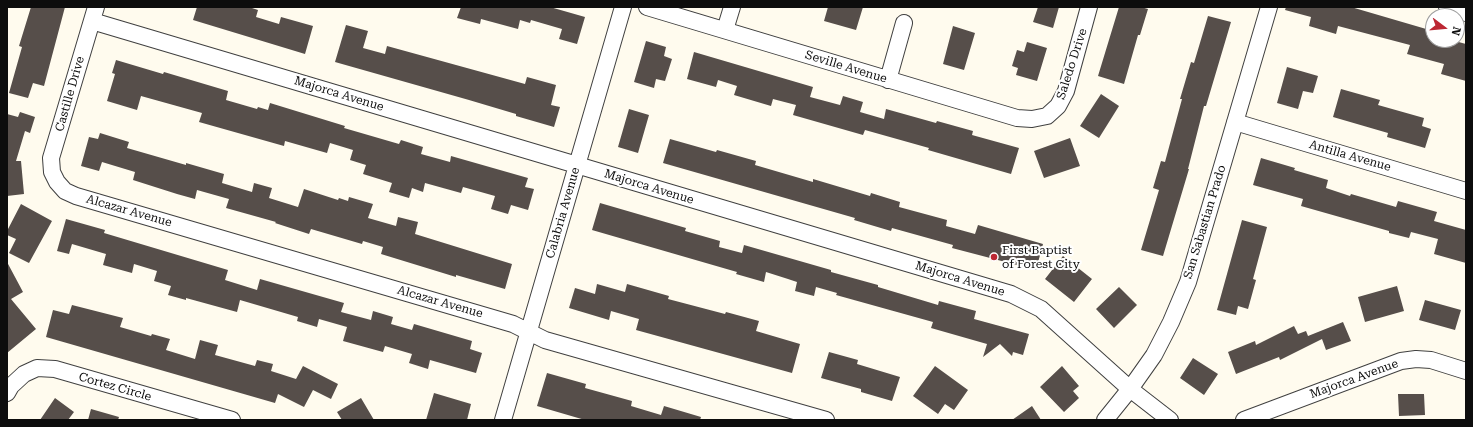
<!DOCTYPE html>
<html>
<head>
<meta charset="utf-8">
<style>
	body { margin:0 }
	#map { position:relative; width:1473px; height:427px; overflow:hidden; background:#fffbee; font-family:"Roboto Serif",serif }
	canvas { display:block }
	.frame { position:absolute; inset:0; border:8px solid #0d0d0d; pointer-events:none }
	.north { position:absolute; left:1425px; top:8px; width:40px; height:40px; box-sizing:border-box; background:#fff; border:1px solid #9e9e9e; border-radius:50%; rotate:106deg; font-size:11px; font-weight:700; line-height:16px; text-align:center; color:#0d0d0d }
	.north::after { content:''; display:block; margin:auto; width:14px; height:18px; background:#bc2733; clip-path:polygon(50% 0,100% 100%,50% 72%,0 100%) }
</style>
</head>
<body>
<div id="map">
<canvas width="1473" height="427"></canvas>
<div class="frame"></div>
<div class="north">N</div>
</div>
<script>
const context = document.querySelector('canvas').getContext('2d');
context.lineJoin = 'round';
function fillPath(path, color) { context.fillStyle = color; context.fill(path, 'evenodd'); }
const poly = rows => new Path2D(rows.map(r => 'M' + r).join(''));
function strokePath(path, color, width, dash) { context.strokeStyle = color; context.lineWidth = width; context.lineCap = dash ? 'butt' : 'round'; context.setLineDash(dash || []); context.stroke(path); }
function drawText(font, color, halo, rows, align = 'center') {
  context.font = font + ' "Roboto Serif",serif'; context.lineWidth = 4; context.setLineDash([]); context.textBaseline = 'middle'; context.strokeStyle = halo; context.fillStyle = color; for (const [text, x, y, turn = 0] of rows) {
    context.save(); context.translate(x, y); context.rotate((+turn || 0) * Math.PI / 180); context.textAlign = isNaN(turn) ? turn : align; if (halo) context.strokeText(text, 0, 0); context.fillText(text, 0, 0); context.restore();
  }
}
fillPath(poly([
	[31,7,65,7,44,86,33,83,28,98,9,93,22,47,19,46],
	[197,7,249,7,258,10,256,17,279,24,281,17,313,26,305,54,193,20],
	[461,7,550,7,585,17,577,44,559,39,562,29,531,20,530,23,520,20,518,29,481,19,480,24,457,18],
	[828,7,863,7,856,30,824,21],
	[1038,7,1059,7,1053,28,1033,22],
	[1119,7,1141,7,1148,9,1140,35,1138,35,1124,84,1098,76],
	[1286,7,1351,7,1433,31,1433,40,1451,40,1466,44,1466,81,1441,74,1444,64,1407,54,1410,45,1338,26,1336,34,1309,26,1311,17,1285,10],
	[1208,16,1231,22,1206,106,1204,106,1188,169,1189,169,1163,256,1141,250,1159,190,1153,188,1161,161,1165,162,1182,99,1180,99,1191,62,1194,63],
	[346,25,368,31,363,48,385,54,387,46,525,84,527,77,556,85,551,105,560,107,554,127,516,116,516,114,469,100,335,62],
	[953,26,975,33,964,70,943,64],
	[646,41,666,47,664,56,672,59,665,81,656,79,654,88,634,82],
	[1027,42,1047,48,1037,81,1016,75,1018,68,1012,66,1017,50,1024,52],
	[694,52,813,87,810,97,840,105,843,96,863,102,860,112,884,119,886,109,936,123,937,121,973,131,972,135,1019,148,1011,174,928,150,929,148,865,130,863,135,793,115,796,105,773,99,771,106,734,95,737,86,718,80,716,87,687,79],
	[116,60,163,74,164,72,228,91,226,100,257,109,258,107,268,110,270,103,345,126,344,128,399,144,401,140,423,147,421,154,450,162,451,156,528,178,525,187,534,189,528,210,511,205,508,214,491,209,495,196,463,187,461,193,425,183,423,192,412,188,409,198,389,192,392,183,363,174,366,165,350,160,353,150,330,143,327,153,285,141,284,146,199,122,202,113,141,96,137,110,107,101,115,74,112,73],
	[1287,67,1318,76,1313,93,1303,91,1298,109,1277,103],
	[1341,89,1380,100,1378,105,1424,118,1422,126,1431,129,1425,148,1387,137,1388,133,1333,117],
	[1101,94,1119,106,1099,138,1080,126],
	[629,109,649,115,638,153,618,147],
	[20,112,35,117,30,133,25,131,16,161,21,161,24,194,7,196,7,114,18,117],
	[100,133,129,142,127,148,186,165,186,163,224,174,222,183,252,192,254,183,272,188,269,198,298,207,304,189,338,200,339,198,348,201,349,197,373,204,368,218,396,226,398,217,418,222,415,234,512,264,505,289,456,275,456,277,381,254,383,247,363,241,362,244,311,229,309,234,275,223,276,222,226,208,229,199,197,190,195,199,177,194,133,180,135,172,102,162,99,171,81,166,89,137,98,139],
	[1070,138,1080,166,1044,178,1034,151],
	[670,139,716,152,717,150,756,161,755,165,813,182,813,179,870,196,871,193,900,202,899,207,947,220,946,226,975,234,978,225,1043,244,1036,270,952,248,953,245,892,228,891,231,854,220,855,218,663,163],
	[1261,158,1295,168,1294,170,1328,180,1326,188,1350,196,1351,194,1396,207,1398,201,1437,212,1434,221,1466,230,1466,263,1434,254,1438,239,1411,232,1409,238,1389,233,1389,231,1301,206,1303,199,1253,185],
	[600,203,686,228,685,231,720,241,719,247,742,253,744,245,831,270,831,272,878,285,878,287,938,305,939,301,976,311,974,319,1029,334,1023,355,1013,352,1012,356,1000,344,983,357,987,344,931,328,933,322,836,295,837,293,816,287,814,296,795,291,797,282,788,279,766,272,764,282,736,274,737,272,592,230],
	[21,204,52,221,29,263,9,253,16,239,7,235,7,231],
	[66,219,105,230,104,233,228,270,225,280,257,290,260,279,344,303,341,312,371,320,373,311,393,317,391,324,412,330,414,324,472,341,470,349,482,353,476,373,430,360,428,369,409,363,412,354,385,346,383,352,343,341,347,327,319,319,317,327,297,321,298,317,240,300,237,312,186,298,186,300,168,295,171,286,154,281,157,271,134,264,132,273,103,265,106,254,72,244,69,254,57,251],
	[1242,220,1267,227,1253,279,1256,280,1248,309,1238,306,1236,315,1217,310],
	[1063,256,1092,279,1074,302,1045,279],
	[7,262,23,292,11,299,36,329,7,353],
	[597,284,625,292,627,284,669,296,668,299,725,314,726,312,759,321,756,331,800,344,792,373,636,330,639,319,611,311,609,320,569,308,575,288,595,294],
	[1397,286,1404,311,1365,322,1358,297],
	[1119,287,1137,305,1114,328,1096,309],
	[1425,300,1461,310,1455,330,1419,320],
	[72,305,123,318,120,327,151,336,152,334,170,339,166,350,195,359,200,340,218,345,215,355,255,366,257,360,273,364,271,371,296,379,303,366,338,384,331,399,313,390,304,407,278,394,275,403,46,337,53,310,69,314],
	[1343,322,1351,341,1326,350,1322,339,1280,360,1279,357,1236,374,1228,352,1255,341,1256,345,1294,326,1298,334,1306,331,1308,336],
	[829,352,858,360,857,364,900,377,892,401,861,392,861,389,821,378],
	[1193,358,1218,374,1204,395,1180,378],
	[935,366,968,390,954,410,945,404,938,414,913,396],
	[1062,366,1079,386,1073,391,1079,398,1064,412,1040,387],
	[547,373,586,384,585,388,632,401,631,406,661,415,664,406,701,417,700,420,585,420,537,406],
	[434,393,471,404,467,420,426,420],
	[1398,394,1424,394,1425,415,1399,416],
	[55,398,74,412,68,420,40,420],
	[361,398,374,420,342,420,337,412],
	[1032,406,1041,420,1012,420],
	[91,409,119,417,118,420,88,420]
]), '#564e4a');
const minor = poly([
	[96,7,51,158,52,172,57,182,65,191,76,196,513,324,545,340,826,420],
	[647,7,1017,118,1032,119,1047,116,1058,106,1066,91,1089,7],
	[1447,7,1466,13],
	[92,21,1011,294,1041,309,1130,389,1170,420],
	[725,30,732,7],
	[888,80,904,23],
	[1235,122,1466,191],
	[7,393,11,386,24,374,37,368,55,369,232,420],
	[503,420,623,7],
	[1105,420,1130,389,1154,355,1171,322,1188,282,1269,7],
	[1244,420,1401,361,1416,359,1431,360,1466,371]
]);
strokePath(minor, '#404040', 18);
strokePath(minor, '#fff', 16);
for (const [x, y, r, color] of [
	[994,257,4,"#bc2733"]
]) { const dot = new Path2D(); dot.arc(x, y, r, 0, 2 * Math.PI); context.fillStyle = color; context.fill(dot); strokePath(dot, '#fff', 1.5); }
drawText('12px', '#0d0d0d', '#fff', [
	["Saledo Drive",1072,64,-72],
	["Seville Avenue",846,67,17],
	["Castille Drive",70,94,-74],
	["Majorca Avenue",339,94,17],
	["Antilla Avenue",1350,156,16],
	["Majorca Avenue",649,187,17],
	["Alcazar Avenue",129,211,16],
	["Calabria Avenue",563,213,-74],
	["San Sabastian Prado",1205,222,-73],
	["Majorca Avenue",960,279,17],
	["Alcazar Avenue",440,302,16],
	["Majorca Avenue",1354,379,-20],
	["Cortez Circle",115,387,16]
]);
drawText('12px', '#0d0d0d', '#fff', [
	["First Baptist",1002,250],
	["of Forest City",1002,264]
], 'left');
</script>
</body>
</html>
